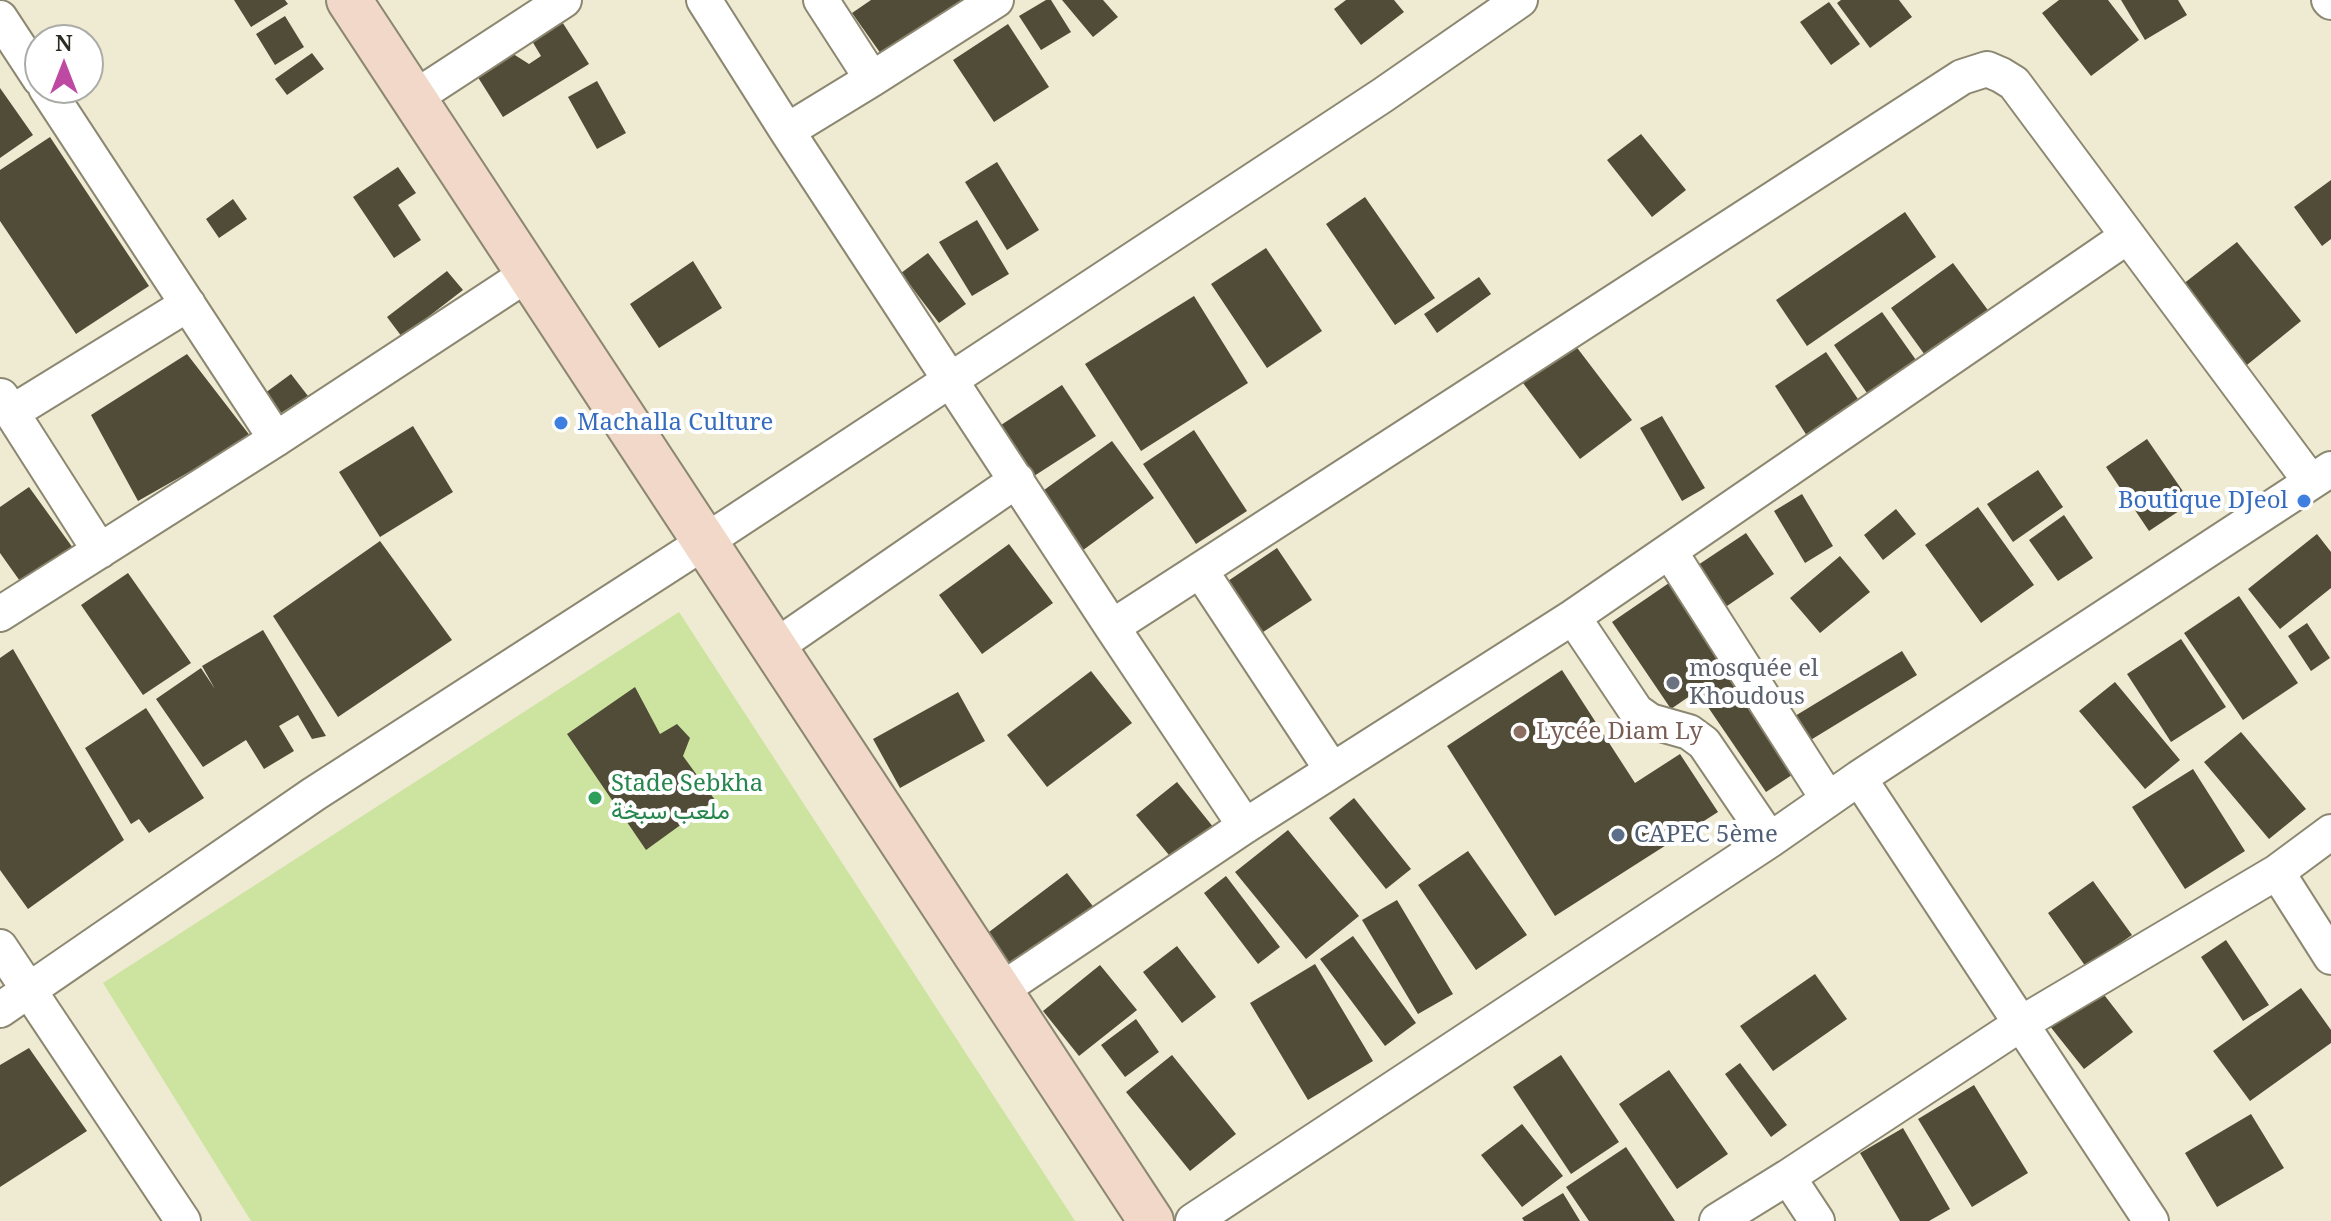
<!DOCTYPE html>
<html>
<head>
<meta charset="utf-8">
<style>
	body { margin:0 }
	#map { position:relative; width:2331px; height:1221px; overflow:hidden; background:#efead2; font-family:"Noto Serif",serif }
	canvas { display:block }
	.north { position:absolute; left:24px; top:24px; width:80px; height:80px; box-sizing:border-box; background:#fff; border:2px solid #ababa7; border-radius:50%; rotate:0deg; font-size:22px; font-weight:700; line-height:32px; text-align:center; color:#2d2c22 }
	.north::after { content:''; display:block; margin:auto; width:28px; height:36px; background:#be49a2; clip-path:polygon(50% 0,100% 100%,50% 72%,0 100%) }
</style>
</head>
<body>
<div id="map">
<canvas width="2331" height="1221"></canvas>
<div class="north">N</div>
</div>
<script>
const context = document.querySelector('canvas').getContext('2d');
context.lineJoin = 'round';
function fillPath(path, color) { context.fillStyle = color; context.fill(path, 'evenodd'); }
const poly = rows => new Path2D(rows.map(r => 'M' + r).join(''));
function strokePath(path, color, width, dash) { context.strokeStyle = color; context.lineWidth = width; context.lineCap = dash ? 'butt' : 'round'; context.setLineDash(dash || []); context.stroke(path); }
function drawText(font, color, halo, rows, align = 'center') {
  context.font = font + ' "Noto Serif",Vazirmatn,serif'; context.lineWidth = 8; context.setLineDash([]); context.textBaseline = 'middle'; context.strokeStyle = halo; context.fillStyle = color; for (const [text, x, y, turn = 0] of rows) {
    context.save(); context.translate(x, y); context.rotate((+turn || 0) * Math.PI / 180); context.textAlign = isNaN(turn) ? turn : align; if (halo) context.strokeText(text, 0, 0); context.fillText(text, 0, 0); context.restore();
  }
}
fillPath(poly([
	[679,612,1075,1221,251,1221,103,983]
]), '#cde4a1');
fillPath(poly([
	[234,0,285,0,288,4,251,27],
	[871,0,974,0,886,61,852,13],
	[1046,0,1051,0,1071,32,1041,50,1019,16],
	[1062,0,1103,0,1118,17,1093,37],
	[1346,0,1394,0,1404,12,1361,45,1334,9],
	[1841,0,1899,0,1912,17,1870,48,1837,3],
	[2059,0,2108,0,2139,40,2091,76,2042,13],
	[2121,0,2178,0,2187,15,2145,40],
	[1829,2,1860,44,1831,65,1800,22],
	[285,16,304,47,275,65,256,34],
	[559,17,589,64,503,117,474,71,507,50,529,64,541,56,529,36],
	[1008,24,1049,87,994,122,953,60],
	[312,53,324,69,287,95,275,79],
	[597,81,626,133,597,149,568,97],
	[0,88,33,135,0,158],
	[1641,134,1686,190,1652,217,1607,160],
	[50,137,149,286,76,334,0,221,0,170],
	[997,162,1039,230,1007,250,965,182],
	[398,167,416,193,398,205,421,240,394,258,353,197],
	[2331,180,2331,239,2322,246,2294,207],
	[1365,197,1435,298,1395,325,1326,224],
	[233,199,247,219,219,238,206,219],
	[1905,212,1936,257,1807,346,1776,300],
	[977,220,1009,274,972,296,939,242],
	[2237,242,2301,321,2242,369,2178,288],
	[1266,248,1322,331,1267,368,1211,284],
	[928,253,966,304,939,323,901,273],
	[693,261,722,308,659,348,630,304],
	[1953,263,1993,317,1930,362,1891,308],
	[447,271,463,290,402,337,387,317],
	[1479,277,1491,294,1437,333,1424,314],
	[1194,296,1248,383,1141,451,1085,364],
	[1882,312,1916,360,1867,393,1834,345],
	[1575,345,1632,420,1580,459,1523,383],
	[1826,352,1862,405,1809,439,1775,386],
	[187,354,251,437,138,501,91,415],
	[291,374,308,396,273,418,261,396],
	[1062,385,1096,436,1031,478,998,427],
	[1662,416,1705,488,1682,501,1640,428],
	[413,426,453,492,380,537,339,472],
	[1194,430,1247,511,1196,544,1143,464],
	[2147,439,2191,503,2149,531,2106,467],
	[1112,441,1154,498,1075,556,1033,498],
	[2038,470,2063,507,2013,542,1987,504],
	[29,487,78,555,27,591,0,553,0,507],
	[1802,494,1833,546,1805,563,1774,511],
	[1978,507,2034,585,1981,623,1925,545],
	[1896,509,1916,534,1883,560,1864,535],
	[2064,515,2093,558,2058,581,2029,540],
	[1746,533,1774,574,1727,606,1698,565],
	[2317,534,2331,552,2331,588,2280,629,2248,589],
	[380,541,452,640,338,717,273,616],
	[1009,544,1053,603,982,654,939,595],
	[1277,548,1312,600,1257,636,1222,585],
	[1840,556,1870,592,1820,633,1790,598],
	[128,573,191,663,143,695,81,605],
	[1669,583,1798,771,1766,792,1697,691,1671,709,1612,622],
	[2239,596,2298,683,2243,720,2184,633],
	[2307,623,2330,658,2311,671,2288,636],
	[263,630,326,736,312,739,298,715,279,726,294,751,264,769,246,740,203,767,156,699,201,668,215,689,202,666],
	[2181,639,2226,707,2171,742,2127,674],
	[13,649,124,840,28,909,0,870,0,658],
	[1902,651,1917,675,1809,741,1795,716],
	[1562,670,1635,783,1680,754,1718,812,1555,916,1447,746],
	[1091,671,1132,723,1047,787,1007,735],
	[2115,682,2180,760,2145,789,2079,711],
	[635,687,660,734,677,724,690,738,683,756,715,800,646,850,567,734],
	[958,692,985,741,900,788,873,739],
	[146,708,204,798,149,833,139,819,131,824,85,748],
	[2241,732,2306,809,2269,839,2204,762],
	[2193,769,2245,851,2185,889,2132,807],
	[1177,782,1218,833,1178,866,1136,815],
	[1354,798,1411,869,1386,889,1329,818],
	[1288,830,1359,916,1306,959,1235,872],
	[1468,851,1527,935,1476,970,1418,885],
	[1067,873,1099,914,1017,977,985,935],
	[1226,876,1280,947,1258,964,1204,893],
	[2093,881,2132,935,2086,967,2048,913],
	[1397,900,1453,994,1418,1014,1362,920],
	[1353,936,1416,1023,1385,1046,1320,959],
	[2226,940,2269,1005,2243,1021,2201,957],
	[1177,946,1216,997,1182,1023,1143,972],
	[1315,964,1373,1061,1308,1100,1250,1003],
	[1100,965,1137,1010,1079,1056,1043,1011],
	[1815,974,1847,1019,1773,1071,1740,1026],
	[2098,987,2133,1032,2084,1069,2049,1025],
	[2301,988,2331,1030,2331,1043,2250,1101,2213,1051],
	[1136,1019,1159,1052,1125,1077,1101,1045],
	[29,1048,87,1131,0,1187,0,1065],
	[1172,1055,1236,1134,1190,1171,1126,1092],
	[1561,1055,1619,1142,1571,1174,1513,1087],
	[1740,1063,1787,1125,1771,1137,1725,1074],
	[1669,1070,1728,1154,1677,1189,1619,1104],
	[1974,1085,2028,1173,1972,1207,1918,1119],
	[2251,1114,2284,1168,2217,1207,2185,1153],
	[1522,1124,1563,1176,1522,1207,1481,1155],
	[1903,1128,1950,1209,1929,1221,1900,1221,1860,1153],
	[1626,1147,1675,1221,1589,1221,1566,1187],
	[1563,1193,1580,1221,1524,1221,1522,1218]
]), '#504c38');
const street = poly([
	[704,0,787,131,1112,627,1245,826],
	[821,0,872,79],
	[2329,0,2331,2],
	[0,18,40,79],
	[46,88,276,439],
	[414,98,564,0],
	[787,131,872,79,996,0],
	[1,396,100,551],
	[11,413,188,304],
	[1670,552,1828,799],
	[1200,570,1332,770],
	[0,614,276,439,529,273],
	[1573,617,1636,711,1650,721,1689,732,1704,743,1770,840],
	[1112,627,1962,77,1987,69,2001,75,2014,83,2311,482],
	[775,647,1017,480],
	[1859,778,2151,1221],
	[2277,872,2331,957],
	[0,947,183,1221],
	[1001,990,1245,826,1573,617,2128,236],
	[0,1010,314,794,706,541,1383,95,1520,0],
	[1788,1177,1817,1221],
	[1193,1221,1770,840,1859,778,2331,469],
	[1717,1221,1788,1177,2022,1023,2277,872,2331,832]
]);
const secondary = poly([
	[349,0,1151,1221]
]);
strokePath(street, '#8b8771', 38);
strokePath(secondary, '#8b8771', 48);
strokePath(street, '#fff', 34);
strokePath(secondary, '#f1d8c8', 44);
for (const [x, y, r, color] of [
	[561,423,8,"#3f7fe0"],
	[2304,501,8,"#3f7fe0"],
	[1673,683,8,"#6b7280"],
	[1520,732,8,"#8d6e63"],
	[595,798,8,"#2e9e5b"],
	[1618,835,8,"#5c6f8a"]
]) { const dot = new Path2D(); dot.arc(x, y, r, 0, 2 * Math.PI); context.fillStyle = color; context.fill(dot); strokePath(dot, '#fff', 3); }
drawText('24px', '#366cbe', '#fff', [
	["Machalla Culture",577,423],
	["Boutique DJeol",2288,501,"right"]
], 'left');
drawText('24px', '#5b616d', '#fff', [
	["mosquée el",1689,669],
	["Khoudous",1689,697]
], 'left');
drawText('24px', '#785e54', '#fff', [
	["Lycée Diam Ly",1536,732]
], 'left');
drawText('24px', '#27864d', '#fff', [
	["Stade Sebkha",611,784],
	["ملعب سبخة",611,812]
], 'left');
drawText('24px', '#4e5e75', '#fff', [
	["CAPEC 5ème",1634,835]
], 'left');
</script>
</body>
</html>
